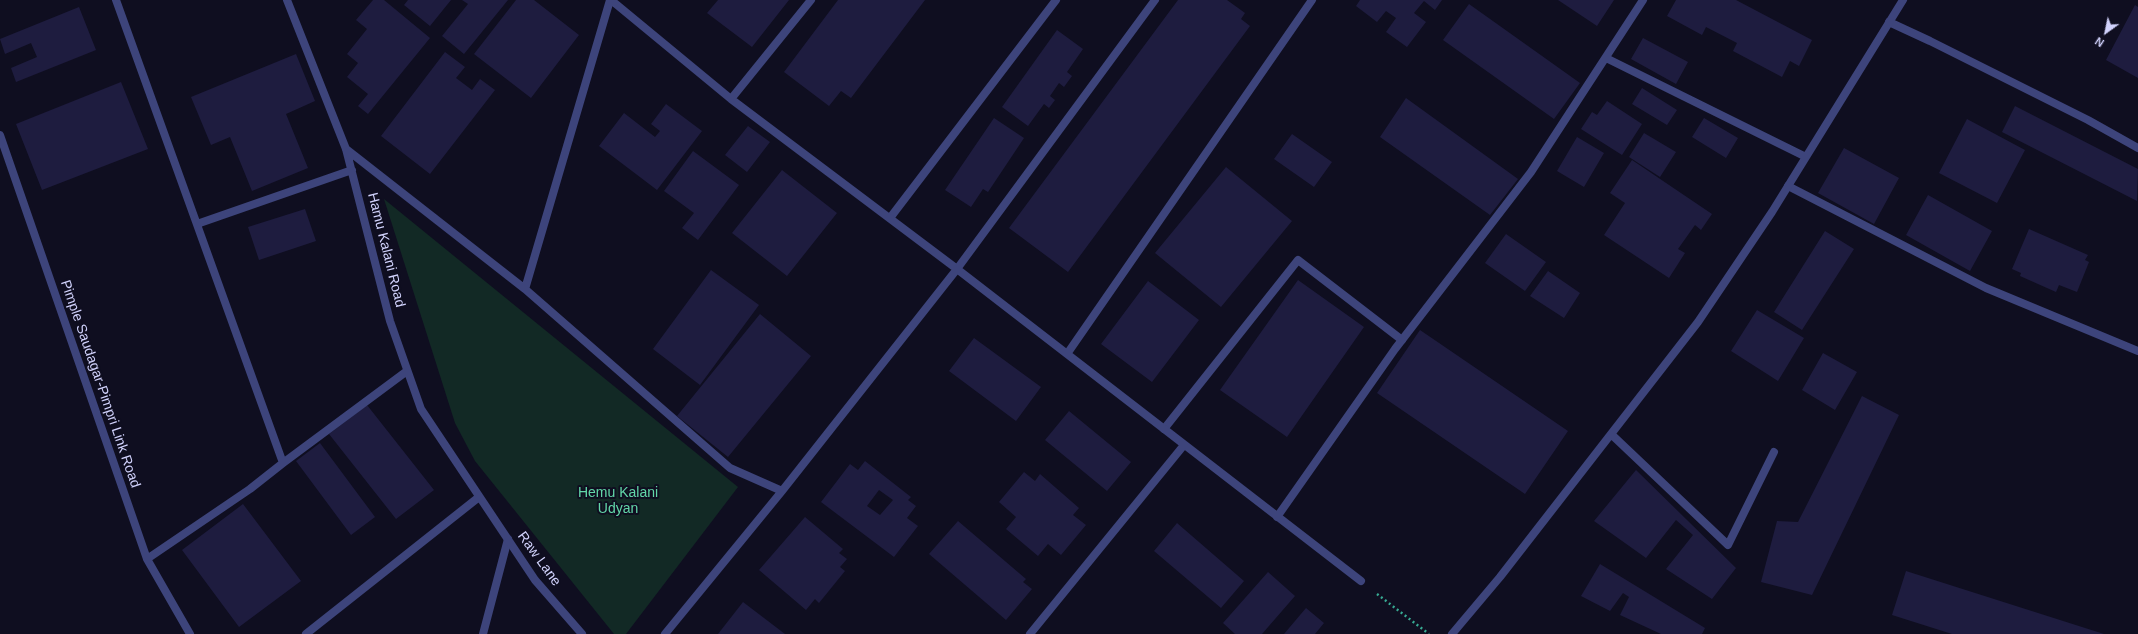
<!DOCTYPE html>
<html>
<head>
<meta charset="utf-8">
<style>
	body { margin:0 }
	#map { position:relative; width:2138px; height:634px; overflow:hidden; background:#0f0e20; font-family:Arial,sans-serif }
	canvas { display:block }
	.north { position:absolute; left:2086px; top:12px; width:40px; height:40px; -webkit-text-stroke:3px #0f0e20; paint-order:stroke; rotate:213deg; font-size:11px; font-weight:700; line-height:16px; text-align:center; color:#d1d2fc }
	.north::after { content:''; display:block; margin:auto; width:14px; height:18px; background:#d1d2fc; clip-path:polygon(50% 0,100% 100%,50% 72%,0 100%) }
</style>
</head>
<body>
<div id="map">
<canvas width="2138" height="634"></canvas>
<div class="north">N</div>
</div>
<script>
const context = document.querySelector('canvas').getContext('2d');
context.lineJoin = 'round';
function fillPath(path, color) { context.fillStyle = color; context.fill(path, 'evenodd'); }
const poly = rows => new Path2D(rows.map(r => 'M' + r).join(''));
function strokePath(path, color, width, dash) { context.strokeStyle = color; context.lineWidth = width; context.lineCap = dash ? 'butt' : 'round'; context.setLineDash(dash || []); context.stroke(path); }
function drawText(font, color, halo, rows, align = 'center') {
  context.font = font + ' Arial,sans-serif'; context.lineWidth = 4; context.setLineDash([]); context.textBaseline = 'middle'; context.strokeStyle = halo; context.fillStyle = color; for (const [text, x, y, turn = 0] of rows) {
    context.save(); context.translate(x, y); context.rotate((+turn || 0) * Math.PI / 180); context.textAlign = isNaN(turn) ? turn : align; if (halo) context.strokeText(text, 0, 0); context.fillText(text, 0, 0); context.restore();
  }
}
fillPath(poly([
	[384,199,738,487,626,634,614,634,475,461,455,423]
]), '#122925');
fillPath(poly([
	[373,0,384,0,430,38,368,114,358,106,368,94,347,77,358,63,347,54,367,29,356,20],
	[408,0,451,0,430,26,404,5],
	[462,0,508,0,464,54,442,36,468,4],
	[516,0,534,0,579,35,531,98,474,54],
	[718,0,789,0,752,47,707,13],
	[838,0,925,0,851,98,841,91,829,106,784,72],
	[1178,0,1227,0,1245,13,1241,19,1250,26,1068,272,1009,228],
	[1360,0,1442,0,1435,10,1424,1,1414,13,1426,22,1407,47,1386,32,1396,18,1386,11,1377,22,1356,6],
	[1558,0,1614,0,1597,26],
	[1676,0,1736,0,1812,40,1799,66,1790,61,1782,77,1733,51,1737,43,1706,27,1702,35,1667,16],
	[1469,4,1580,83,1554,119,1443,40],
	[2135,5,2138,7,2138,78,2106,60],
	[79,7,96,50,16,82,11,68,37,57,31,43,5,54,0,39],
	[1057,30,1083,49,1067,72,1072,76,1064,87,1059,83,1050,96,1055,100,1049,108,1044,104,1028,126,1002,107],
	[1643,38,1688,62,1676,84,1631,59],
	[445,52,465,67,456,78,472,90,480,79,495,90,430,174,381,136],
	[296,54,315,101,286,114,308,168,252,191,230,137,211,145,191,97],
	[121,82,148,149,42,190,16,124],
	[1642,88,1677,110,1667,125,1632,104],
	[1406,98,1518,179,1490,215,1380,137],
	[1607,101,1642,124,1622,155,1581,129,1592,112,1597,115],
	[666,104,702,131,657,190,599,146,624,113,655,137,660,131,651,124],
	[2015,106,2138,169,2137,201,2002,132],
	[994,118,1024,138,988,192,983,189,971,207,945,190],
	[1704,118,1738,138,1726,158,1692,137],
	[1967,119,2025,150,1997,203,1939,173],
	[748,126,770,142,747,172,725,155],
	[1644,133,1676,152,1660,177,1629,157],
	[1292,134,1332,162,1314,187,1274,159],
	[1577,137,1604,153,1584,187,1557,171],
	[1844,148,1899,178,1874,224,1818,193],
	[693,151,739,185,698,240,682,228,694,213,664,191],
	[1632,160,1712,214,1701,230,1695,225,1678,249,1685,253,1669,278,1604,235,1625,203,1610,193],
	[1226,167,1292,221,1221,307,1155,253],
	[782,170,837,213,787,276,732,233],
	[1928,195,1992,231,1970,271,1906,235],
	[305,209,316,241,259,260,248,227],
	[2029,229,2088,255,2085,260,2089,262,2077,292,2059,285,2056,292,2020,276,2021,273,2012,269],
	[1825,231,1854,249,1802,330,1774,312],
	[1506,234,1546,262,1525,291,1485,263],
	[711,270,759,305,700,385,653,349],
	[1548,271,1580,293,1564,318,1530,296],
	[1298,280,1364,327,1287,437,1220,390],
	[1148,281,1199,320,1152,382,1101,344],
	[1757,310,1804,338,1778,381,1731,351],
	[760,314,811,356,728,457,677,416],
	[1420,330,1568,431,1525,494,1377,393],
	[974,338,1041,387,1016,421,949,371],
	[1823,353,1857,372,1835,410,1802,390],
	[1862,396,1899,415,1812,595,1761,582,1777,521,1798,522],
	[367,405,434,490,396,519,329,434],
	[1069,411,1131,462,1107,491,1045,440],
	[320,443,375,517,351,535,296,461],
	[865,461,911,497,908,500,916,506,907,518,918,526,894,557,821,502,850,464,858,470],
	[879,490,893,500,880,515,867,506],
	[1636,470,1736,568,1712,599,1666,569,1693,535,1676,520,1646,558,1594,521],
	[1024,472,1035,481,1040,474,1079,508,1073,515,1086,525,1061,555,1048,544,1038,556,1006,529,1016,517,999,502],
	[243,504,301,581,239,627,182,550],
	[805,517,843,549,839,553,847,559,840,567,845,571,819,603,815,599,806,610,759,570],
	[958,521,1026,579,1023,582,1032,589,1006,620,929,554],
	[1177,523,1244,581,1221,608,1154,551],
	[1600,564,1705,628,1702,634,1661,634,1620,615,1629,597,1623,593,1610,611,1581,596],
	[1906,571,2104,634,1952,634,1892,615],
	[1268,572,1295,596,1262,634,1235,634,1223,623],
	[743,602,785,634,718,634],
	[1306,608,1324,623,1315,634,1284,634]
]), '#1e1c3f');
strokePath(poly([
	[1377,594,1429,634]
]), '#37a992', 2.5, [2, 3]);
strokePath(poly([
	[1889,22,1930,41,2088,120,2138,148],
	[1788,186,1986,288,2138,351],
	[890,218,1056,0],
	[1164,429,1298,260,1402,340],
	[483,634,508,539]
]), '#3d447b', 8);
strokePath(poly([
	[116,0,283,463],
	[287,0,346,149,390,321,421,409,535,580,582,634],
	[611,0,731,99,957,269,1361,581],
	[1606,58,1806,157],
	[731,99,811,0],
	[0,135,147,559,190,634],
	[346,149,525,289,730,468,782,491],
	[197,224,352,170],
	[525,289,610,0],
	[1067,354,1312,0],
	[1611,434,1728,545,1774,452],
	[1277,517,1395,349,1531,172,1643,0],
	[147,559,250,489,283,463,407,371],
	[306,634,479,497],
	[665,634,782,491,957,269,1155,0],
	[1030,634,1184,445],
	[1452,634,1500,577,1698,322,1772,212,1903,0]
]), '#3d447b', 8);
drawText('14px', '#d1d2fc', '#0f0e20', [
	["Hamu Kalani Road",386,250,76],
	["Pimple Saudagar-Pimpri Link Road",100,384,71],
	["Raw Lane",539,559,54]
]);
drawText('14px', '#62d6a8', '#0f0e20', [
	["Hemu Kalani",618,493],
	["Udyan",618,509]
]);
</script>
</body>
</html>
